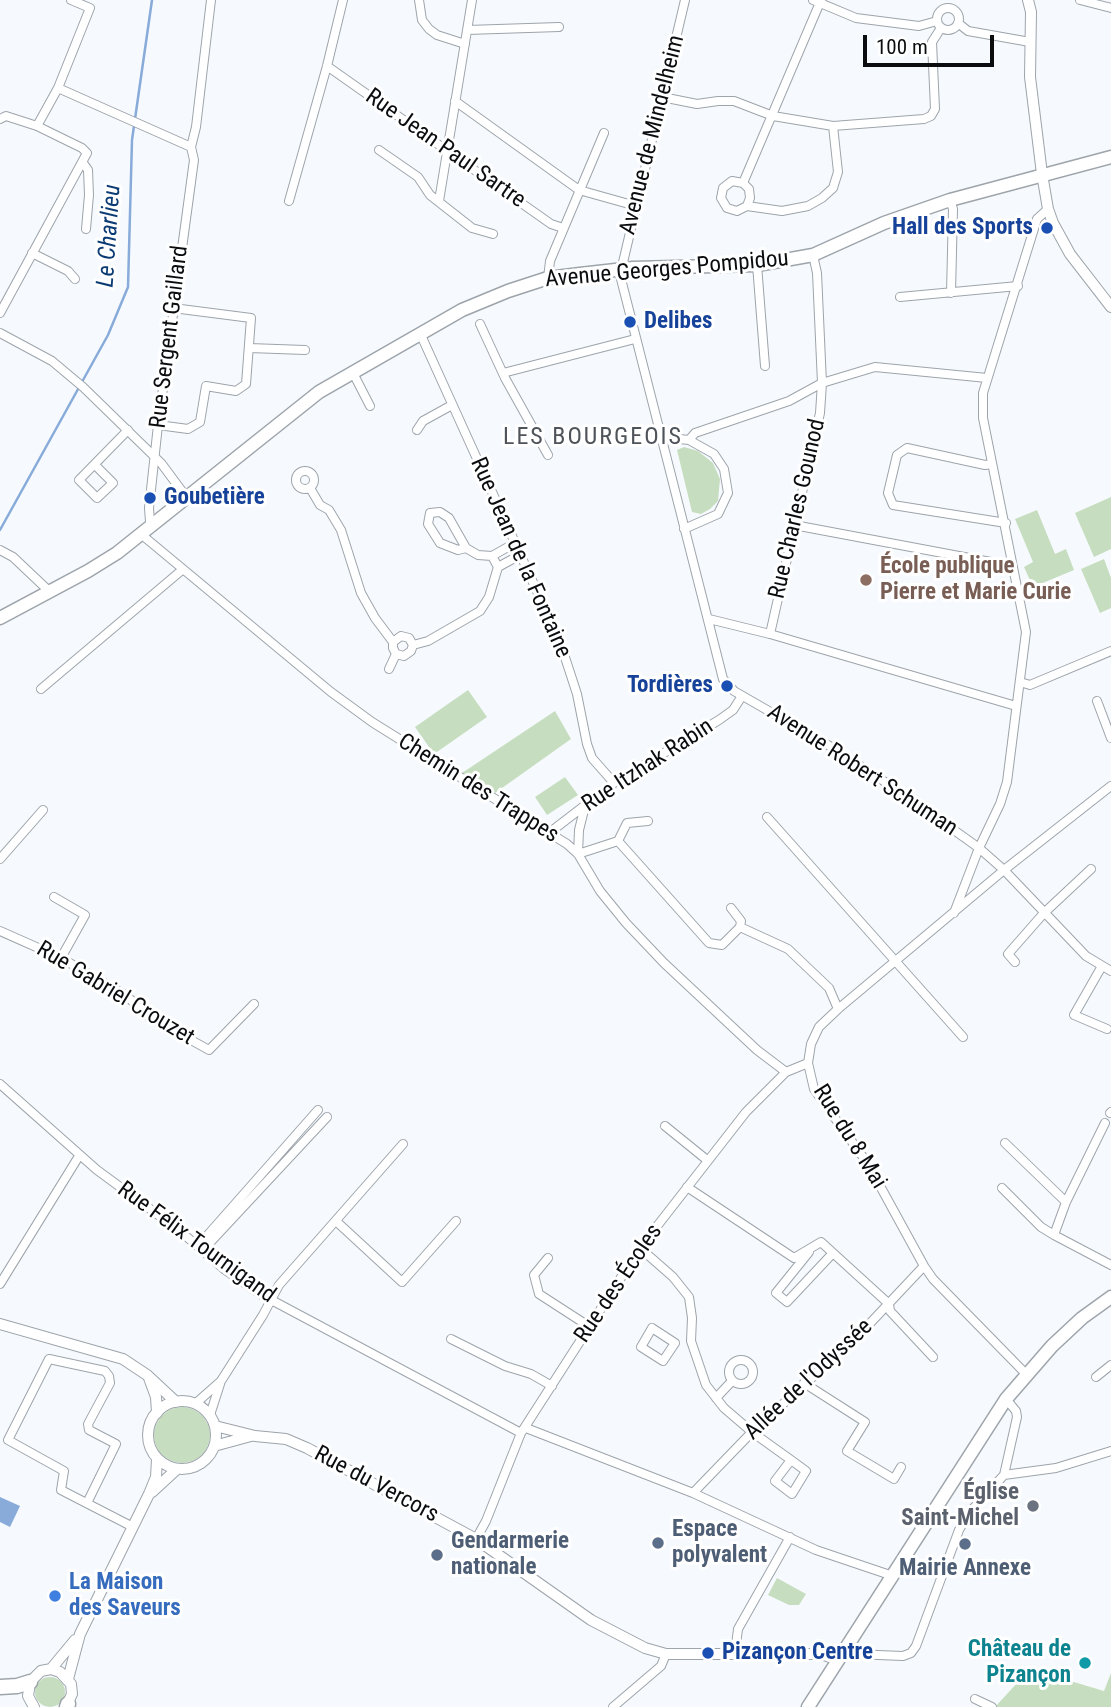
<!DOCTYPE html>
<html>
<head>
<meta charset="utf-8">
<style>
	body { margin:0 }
	#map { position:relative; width:1111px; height:1707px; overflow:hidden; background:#f6fafe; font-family:"Roboto Condensed",sans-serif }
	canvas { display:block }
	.scale { position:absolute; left:863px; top:35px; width:131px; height:32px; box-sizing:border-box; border:4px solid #0a0c0e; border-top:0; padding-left:9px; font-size:21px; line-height:24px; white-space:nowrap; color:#0a0c0e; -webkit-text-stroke:5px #fff; paint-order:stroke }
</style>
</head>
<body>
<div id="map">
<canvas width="1111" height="1707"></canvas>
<div class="scale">100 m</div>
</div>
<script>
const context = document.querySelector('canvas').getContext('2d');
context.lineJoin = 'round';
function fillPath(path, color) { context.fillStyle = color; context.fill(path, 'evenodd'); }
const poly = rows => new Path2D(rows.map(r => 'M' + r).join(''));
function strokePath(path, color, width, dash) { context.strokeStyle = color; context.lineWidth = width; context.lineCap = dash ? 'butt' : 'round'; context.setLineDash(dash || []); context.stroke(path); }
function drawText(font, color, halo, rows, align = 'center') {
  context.font = font + ' "Roboto Condensed",sans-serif'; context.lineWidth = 6; context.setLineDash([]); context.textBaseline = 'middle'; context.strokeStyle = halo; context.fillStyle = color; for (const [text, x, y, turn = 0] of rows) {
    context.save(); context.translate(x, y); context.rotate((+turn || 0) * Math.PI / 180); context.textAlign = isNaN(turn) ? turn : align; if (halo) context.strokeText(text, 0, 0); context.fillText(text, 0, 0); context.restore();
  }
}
fillPath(poly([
	[684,447,698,451,713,463,720,479,718,501,710,509,701,514,692,512,677,450],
	[1111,497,1111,549,1094,557,1075,513],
	[1037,510,1055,554,1066,549,1074,570,1033,587,1024,567,1033,562,1015,519],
	[1104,559,1111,578,1111,608,1100,613,1081,569],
	[468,690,487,717,434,754,415,727],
	[555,711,571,739,495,793,462,773],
	[565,777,578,795,547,815,535,797],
	'154 1435a28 28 0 1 1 56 0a28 28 0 1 1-56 0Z',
	[777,1578,806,1594,799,1605,789,1605,768,1595],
	[1030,1669,1104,1691,1111,1673,1111,1707,995,1707],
	'35 1692a15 15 0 1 1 30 0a15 15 0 1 1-30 0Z'
]), '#c6debf');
fillPath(poly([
	[0,1497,20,1506,10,1527,0,1522]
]), '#88abda');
strokePath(poly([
	[0,530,108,335,128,287,132,140,152,0]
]), '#88abda', 2.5);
const minor = poly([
	[419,0,422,20,429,29,437,35,465,44],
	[685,0,620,275,723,679,734,691,828,745,905,795,979,848,1004,870,1086,956,1111,971],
	[813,0,856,18,919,26,937,21],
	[1080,0,1111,8],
	'937 19a11 11 0 1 1 22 0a11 11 0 1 1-22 0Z',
	[958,23,968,31,1030,42],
	[467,30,559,27],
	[327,66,551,224,563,228],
	[58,88,191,147],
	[662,97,697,104,718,101,734,101,773,116,833,126,924,119,931,116,935,109,932,42,941,28],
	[455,101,579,190,636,206],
	[0,119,6,116,37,126,82,148,87,153,0,313],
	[37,126,58,88,90,8,71,0],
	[379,150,418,177,430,195,472,228,493,234],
	[83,163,88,170,89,195,86,229],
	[743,183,821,0],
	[950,200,953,209,951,293],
	[289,201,327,66,343,0],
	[439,201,472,0],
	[747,206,750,198,749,189,743,183,732,181,723,188,721,198,727,208,737,211,747,206,782,211,808,206,822,198,833,188,838,172,833,126],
	[32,253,68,271,75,279],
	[757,265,765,366],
	[548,278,550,261,604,133],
	[900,297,1018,286],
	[480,324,505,378,548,455],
	[0,333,52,361,83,387,161,463,187,498],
	[420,333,560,642,577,694,587,744,592,758,614,783],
	[249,348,305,350],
	[352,371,370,406],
	[503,373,635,339],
	[158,425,188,429,200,422,206,386,236,391,246,384,251,318,173,308],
	[417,430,423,421,452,405],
	[661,440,670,438,689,440,714,454,724,469,728,493,718,514,684,529],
	[689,440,695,433,789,401,822,383,875,367,987,378],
	[992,464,985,465,907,448,897,455,888,493,893,505,1006,523],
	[95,465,113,483,97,498,79,480,128,430],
	'296 480a9 9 0 1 1 18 0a9 9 0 1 1-18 0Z',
	[310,488,320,505,329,510,341,530,361,593,375,618,393,642],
	[794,525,1012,566],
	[152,526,150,522,149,508,158,425,194,160,191,147,196,127,211,0],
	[142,535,331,692,372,722,567,844,578,854,600,891,626,923,664,963,757,1050,786,1072],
	[515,543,492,556,498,567,520,555],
	[466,548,458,550,440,543,428,524,430,513,440,512,449,518,466,548,478,555,492,556],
	[0,550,13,557,50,592],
	[709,619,770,634,1016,706],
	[770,634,820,413,822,383,817,273,813,255],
	[413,645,409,638,401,636,393,642,393,648,396,654,404,656,411,651,413,645,428,641,480,611,489,597,498,567],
	[389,669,396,654],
	[1020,682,1030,685,1111,651],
	[41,689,182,570],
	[1097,701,1111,738],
	[585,806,579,830,578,854,618,841],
	[767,817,963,1037],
	[549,833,614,783,719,720,733,710,742,696],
	[618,841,709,943,722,945,740,927,788,949,829,988,838,1009],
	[618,841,627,823,648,821],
	[0,859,43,810],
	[54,897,85,915,61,958],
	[731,908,741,921,740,927],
	[954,913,979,848,1000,804,1007,782,1026,632,983,418,983,393,1037,219,1048,209],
	[0,931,61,958,127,996,146,1015,209,1050,254,1004],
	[1015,962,1008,954,1044,913,1091,869],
	[1102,966,1074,1015,1107,1029],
	[0,1084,97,1170,180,1231,224,1269,262,1295,521,1433],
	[1110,1113,1111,1112],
	[1105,1123,1066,1202,1054,1235,1111,1265],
	[665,1126,707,1160],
	[1005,1143,1066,1202],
	[687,1187,794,1258,821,1242,889,1304,890,1311,933,1357],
	[1002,1188,1041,1227,1054,1235],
	[337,1222,402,1282,456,1221],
	[198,1246,318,1110],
	[640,1248,673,1277,689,1297,692,1318,691,1341,706,1385,724,1408,752,1432,791,1460,806,1471,792,1494,775,1481,791,1460],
	[203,1250,327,1117],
	[809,1252,776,1293,787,1302,833,1253],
	[548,1258,534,1275,539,1294,590,1327],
	[0,1284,79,1156],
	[652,1328,675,1343,663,1361,641,1347,652,1328],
	[451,1339,505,1366,531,1374,552,1386],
	'729 1372a12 12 0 1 1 24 0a12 12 0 1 1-24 0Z',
	[1026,1374,933,1279,924,1266,868,1164,814,1089,808,1063,811,1044,819,1027,838,1009,1004,870,1111,786],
	[1096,1377,1111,1365],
	[804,1383,865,1422,847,1451,894,1479,901,1467],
	[716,1398,732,1381],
	[195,1404,221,1381,263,1315,279,1285,403,1144],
	[210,1415,220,1384],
	[526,1428,693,1493,816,1550,893,1576],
	[1004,1475,1056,1468,1111,1451],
	[693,1493,752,1432,859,1335,924,1266],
	[87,1503,116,1444,89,1430,88,1424,110,1383,109,1376,105,1371,49,1359,8,1440,64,1471,61,1490,133,1527],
	[476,1539,486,1521,521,1433,640,1248,746,1112,786,1072,808,1063],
	[845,1651,853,1654,903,1656,911,1653,916,1646,959,1530,969,1513,1004,1475,1017,1417,1016,1411,1006,1399],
	[735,1653,738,1629,790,1537],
	[975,1699,992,1707],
	[613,1707,661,1666,666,1654]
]);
const tertiary = poly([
	[1028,0,1031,12,1030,77,1042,174,1048,209,1053,223,1070,254,1111,307],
	[0,1324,123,1359,147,1375,176,1402],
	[149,1378,156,1397,157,1413],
	'148 1435a34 34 0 1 1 68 0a34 34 0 1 1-68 0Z',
	[215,1426,255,1436,286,1439,307,1448,476,1539,591,1620,645,1648,666,1654,821,1654,839,1660],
	[214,1446,251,1436],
	[152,1492,177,1469],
	[51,1669,75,1640],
	[68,1679,80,1634,149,1494,156,1477,157,1459],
	[34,1707,28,1696,30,1682,41,1671,51,1669,60,1672,71,1684,72,1694,66,1707]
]);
const secondary = poly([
	[0,618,88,571,117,553,319,392,462,310,508,291,548,278,580,274,633,268,757,265,813,255,884,223,950,200,1111,157]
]);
const primary = poly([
	[808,1707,1006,1399,1052,1346,1082,1318,1111,1297]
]);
const trunk = poly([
	[0,1687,17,1686,30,1682],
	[67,1707,68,1704]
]);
strokePath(minor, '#9da4ab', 10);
strokePath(tertiary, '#9da4ab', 12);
strokePath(secondary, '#9da4ab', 15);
strokePath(primary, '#9da4ab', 15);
strokePath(trunk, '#9da4ab', 17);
strokePath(minor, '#fff', 8);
strokePath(tertiary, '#fff', 10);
strokePath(secondary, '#fff', 12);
strokePath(primary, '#fff', 12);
strokePath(trunk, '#fff', 14);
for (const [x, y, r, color] of [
	[1047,228,7,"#1a4fb4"],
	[630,322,7,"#1a4fb4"],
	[150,498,7,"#1a4fb4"],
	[866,580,7,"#8d6e63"],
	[727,686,7,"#1a4fb4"],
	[1033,1506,7,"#6b7280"],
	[658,1543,7,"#5c6f8a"],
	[965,1544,7,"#5c6f8a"],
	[437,1555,7,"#5c6f8a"],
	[55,1596,7,"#3f7fe0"],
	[708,1653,7,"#1a4fb4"],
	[1085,1663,7,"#0f9aa8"]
]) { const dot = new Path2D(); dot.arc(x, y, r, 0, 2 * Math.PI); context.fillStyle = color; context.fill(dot); strokePath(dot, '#fff', 2.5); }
drawText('23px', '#0a0c0e', '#fff', [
	["Avenue de Mindelheim",653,135,-76],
	["Rue Jean Paul Sartre",445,149,35],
	["Avenue Georges Pompidou",667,270,-5],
	["Rue Sergent Gaillard",170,337,-83],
	["Rue Charles Gounod",798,509,-77],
	["Rue Jean de la Fontaine",520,558,66],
	["Rue Itzhak Rabin",648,766,-33],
	["Avenue Robert Schuman",862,771,33],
	["Chemin des Trappes",478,789,32],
	["Rue Gabriel Crouzet",115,994,31],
	["Rue du 8 Mai",849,1137,58],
	["Rue Félix Tournigand",196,1243,36],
	["Rue des Écoles",619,1284,-56],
	["Allée de l'Odyssée",809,1380,-43],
	["Rue du Vercors",376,1485,28]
]);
drawText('bold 23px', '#164399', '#fff', [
	["Hall des Sports",1033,228,"right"],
	["Delibes",644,322],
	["Goubetière",164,498],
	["Tordières",713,686,"right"],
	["Pizançon Centre",722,1653]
], 'left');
drawText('bold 23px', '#785e54', '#fff', [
	["École publique",880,567],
	["Pierre et Marie Curie",880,593]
], 'left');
drawText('bold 23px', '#5b616d', '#fff', [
	["Église",1019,1493],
	["Saint-Michel",1019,1519]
], 'right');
drawText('bold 23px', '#4e5e75', '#fff', [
	["Espace",672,1530],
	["polyvalent",672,1556],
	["Gendarmerie",451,1542],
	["nationale",451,1568],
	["Mairie Annexe",965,1569,"center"]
], 'left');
drawText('bold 23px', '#366cbe', '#fff', [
	["La Maison",69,1583],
	["des Saveurs",69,1609]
], 'left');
drawText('bold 23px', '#0d838f', '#fff', [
	["Château de",1071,1650],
	["Pizançon",1071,1676]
], 'right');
drawText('italic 24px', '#0a3b73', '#fff', [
	["Le Charlieu",110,236,-86]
]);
context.letterSpacing = '2px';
drawText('24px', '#4e545a', '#fff', [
	["LES BOURGEOIS",593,438]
]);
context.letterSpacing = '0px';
</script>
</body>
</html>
